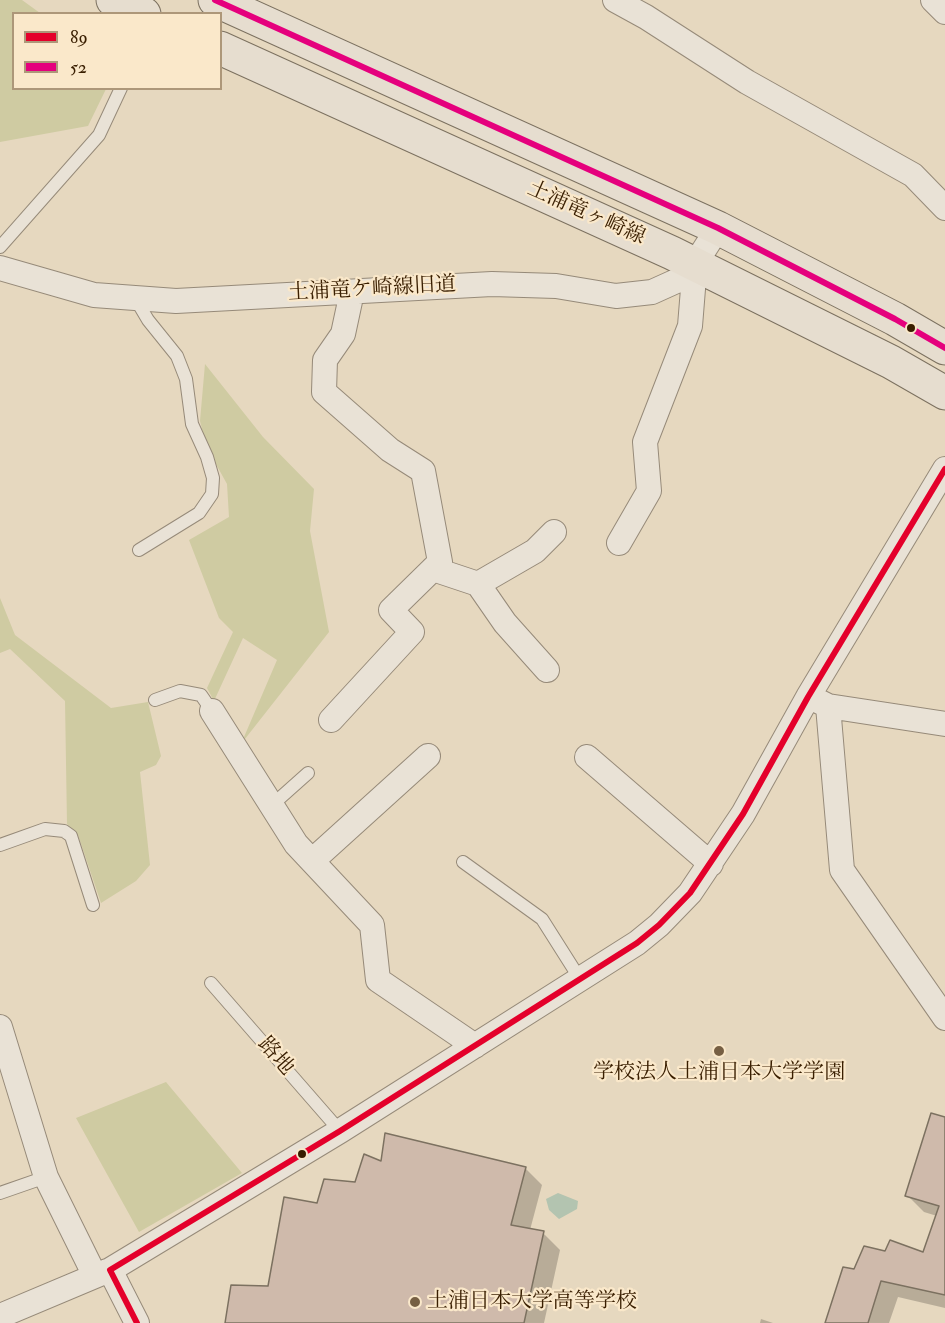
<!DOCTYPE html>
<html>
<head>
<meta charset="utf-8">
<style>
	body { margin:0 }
	#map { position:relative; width:945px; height:1323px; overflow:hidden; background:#e6d8bf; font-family:"IM FELL Double Pica",serif }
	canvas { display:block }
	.legend { position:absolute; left:12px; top:12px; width:210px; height:78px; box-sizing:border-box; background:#fae8ca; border:2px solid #ad9779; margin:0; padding:8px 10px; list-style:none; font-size:18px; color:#391e00 }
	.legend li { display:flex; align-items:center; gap:12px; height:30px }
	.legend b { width:30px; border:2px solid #ad9779 }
</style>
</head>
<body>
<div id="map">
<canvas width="945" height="1323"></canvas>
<ul class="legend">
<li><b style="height:8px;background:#e4002b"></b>89</li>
<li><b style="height:8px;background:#e5007d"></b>52</li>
</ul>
</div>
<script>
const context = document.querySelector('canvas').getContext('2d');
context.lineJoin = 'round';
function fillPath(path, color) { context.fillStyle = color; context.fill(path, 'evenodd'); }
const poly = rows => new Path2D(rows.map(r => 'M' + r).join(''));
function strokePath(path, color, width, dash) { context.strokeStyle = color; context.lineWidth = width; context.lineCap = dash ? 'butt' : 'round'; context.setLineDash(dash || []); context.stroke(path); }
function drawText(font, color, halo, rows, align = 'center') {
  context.font = font + ' "IM FELL Double Pica","Noto Serif JP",serif'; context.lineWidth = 4.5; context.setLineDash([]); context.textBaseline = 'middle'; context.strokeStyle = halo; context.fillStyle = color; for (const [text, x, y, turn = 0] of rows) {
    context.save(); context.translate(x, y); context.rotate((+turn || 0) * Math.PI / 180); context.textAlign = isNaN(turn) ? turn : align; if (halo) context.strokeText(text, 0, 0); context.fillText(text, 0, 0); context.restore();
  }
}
fillPath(poly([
	[0,0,22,0,40,13,14,14,14,88,106,89,88,126,0,142],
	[205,364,263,437,314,489,310,531,329,632,241,744,277,660,243,638,214,701,207,688,233,632,219,618,189,540,229,517,227,484,207,448,200,421],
	[0,598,15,635,111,708,148,702,161,756,156,765,140,772,150,865,136,881,101,903,78,835,67,824,65,701,10,649,0,653],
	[166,1082,242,1173,139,1232,76,1118]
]), '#cfcba2');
fillPath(poly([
	[558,1193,578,1201,577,1209,559,1219,549,1210,546,1199]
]), '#b3c4b0');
fillPath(poly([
	[945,1119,945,1308,898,1297,889,1323,827,1323,855,1270,886,1252,924,1254,937,1216,924,1212,907,1195],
	[382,1164,525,1168,542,1185,530,1230,543,1233,560,1250,544,1323,226,1323,269,1288,319,1204,356,1184],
	[761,1319,773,1323,760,1323]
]), '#0003');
const building = poly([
	[931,1113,945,1117,945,1295,881,1281,868,1323,825,1323,843,1267,854,1269,864,1246,885,1251,890,1240,923,1252,939,1206,905,1196,931,1113],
	[385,1133,526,1167,511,1225,544,1231,524,1323,225,1323,231,1285,268,1286,284,1197,317,1203,324,1179,355,1182,364,1154,381,1161,385,1133]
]);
fillPath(building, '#cfbaab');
strokePath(building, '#7c7160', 1.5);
const service = poly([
	[0,247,99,135,121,88],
	[135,298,148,320,177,356,186,379,192,424,207,457,213,478,212,494,199,513,139,550],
	[155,700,180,691,201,695,212,711],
	[271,806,308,773],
	[0,845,45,829,64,831,71,836,93,905],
	[463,862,542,919,580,979],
	[211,983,340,1131],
	[0,1193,46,1177]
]);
const minor = poly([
	[615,0,646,17,747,82,913,175,945,208],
	[933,0,945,12],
	[0,268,94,295,176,301,492,284,556,286,616,296,652,292,683,278,695,264,718,228],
	[619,543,649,491,645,442,690,326,695,264],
	[433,569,478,584,505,623,547,670],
	[478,584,535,551,554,532],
	[816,700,828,706,945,724],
	[828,706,842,870,945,1018],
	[212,711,296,844,372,925,378,980,475,1046],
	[331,720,412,632,391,610,440,562,423,471,390,450,324,392,325,360,343,334,352,292],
	[587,757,711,864],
	[312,861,428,756],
	[0,1027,46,1177,94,1274],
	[0,1316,107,1271],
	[137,1323,110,1270,340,1131,637,943,659,925,690,893,743,814,808,697,945,469]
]);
const primary = poly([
	[113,0,144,14],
	[215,0,718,228,895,319,945,348],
	[220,48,672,253,891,362,945,393]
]);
strokePath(service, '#968a79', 14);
strokePath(minor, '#968a79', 26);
strokePath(primary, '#7c7160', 35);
strokePath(service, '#e9e2d6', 12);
strokePath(minor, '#e9e2d6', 24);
strokePath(primary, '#e6ddcf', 33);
strokePath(poly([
	[137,1323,110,1270,340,1131,637,943,659,925,690,893,743,814,808,697,945,469]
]), '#e4002b', 6);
strokePath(poly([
	[215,0,718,228,895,319,945,348]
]), '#e5007d', 6);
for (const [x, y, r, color] of [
	[911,328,5,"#391e00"],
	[719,1051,6,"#765f43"],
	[302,1154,5,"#391e00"],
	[415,1302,6,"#765f43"]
]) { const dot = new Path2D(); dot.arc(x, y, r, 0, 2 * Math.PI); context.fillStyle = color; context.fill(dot); strokePath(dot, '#fae8ca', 2); }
drawText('21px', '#391e00', '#fae8ca', [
	["土浦竜ヶ崎線",586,214,24],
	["土浦竜ケ崎線旧道",372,290,-3],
	["路地",275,1057,49]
]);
drawText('21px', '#391e00', '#fae8ca', [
	["学校法人土浦日本大学学園",719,1073],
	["土浦日本大学高等学校",427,1302,"left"]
]);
</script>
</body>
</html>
